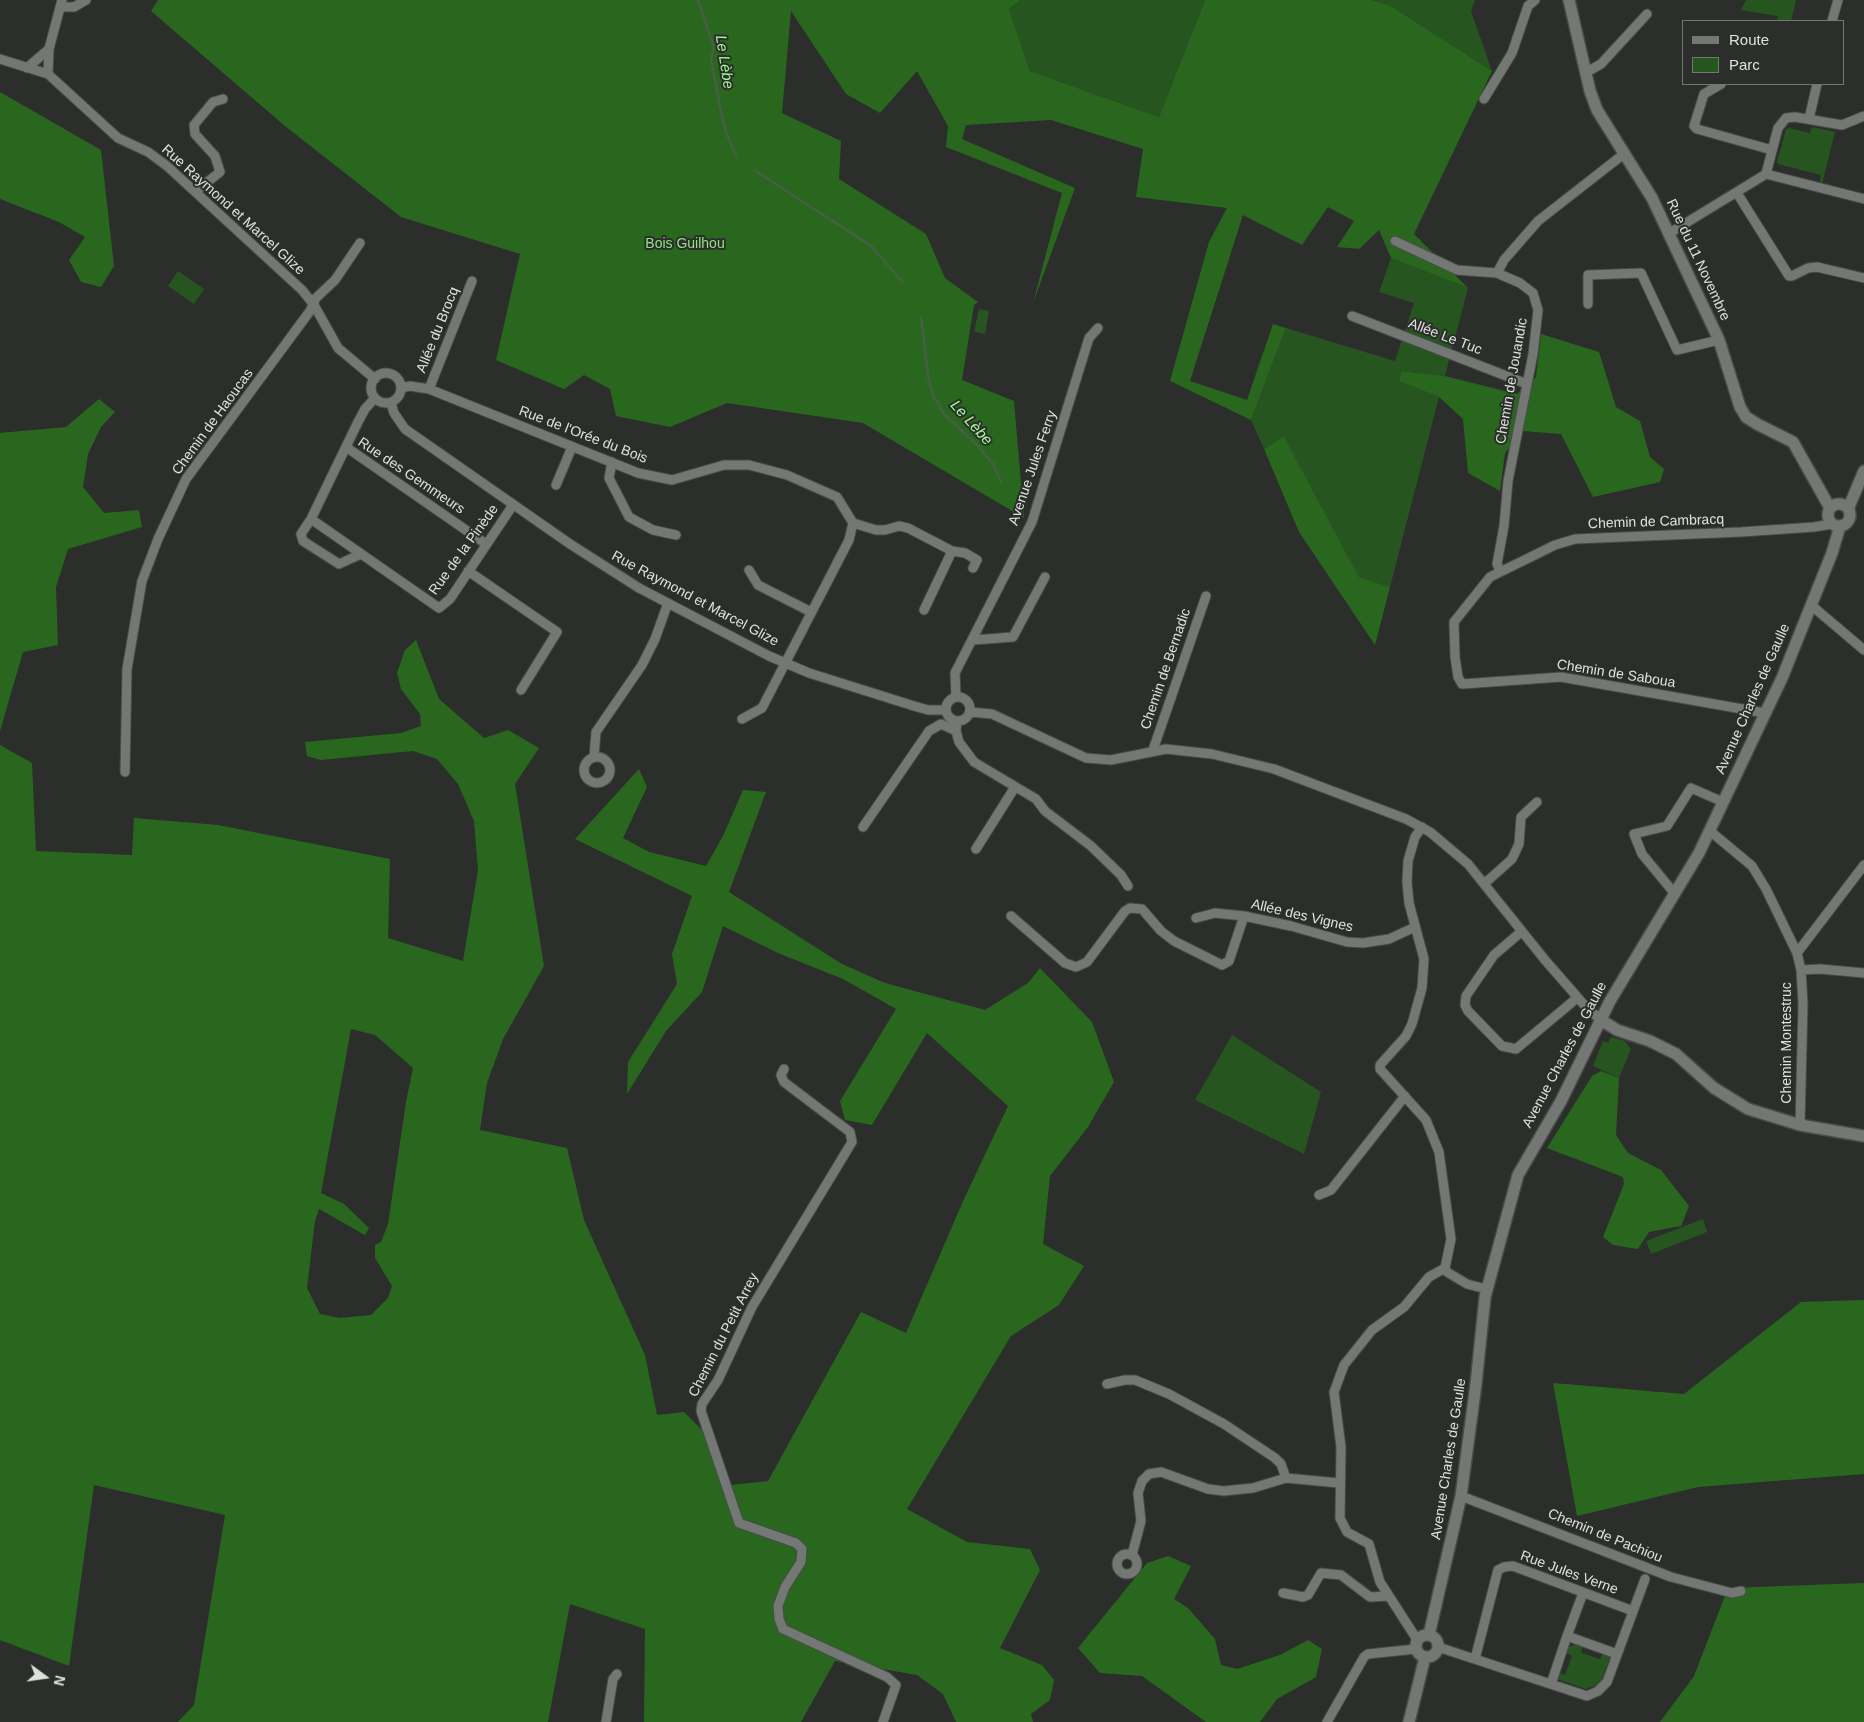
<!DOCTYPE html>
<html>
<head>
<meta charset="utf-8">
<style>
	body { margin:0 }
	#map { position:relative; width:1864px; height:1722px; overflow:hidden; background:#2b2e2b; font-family:Arial,sans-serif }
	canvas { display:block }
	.legend { position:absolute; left:1682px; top:20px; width:162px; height:65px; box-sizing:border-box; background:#2b2e2b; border:1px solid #737673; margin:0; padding:6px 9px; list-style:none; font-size:15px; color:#dfe1df }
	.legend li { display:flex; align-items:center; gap:10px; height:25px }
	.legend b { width:25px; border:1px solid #737673 }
	.north { position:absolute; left:20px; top:1652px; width:50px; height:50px; -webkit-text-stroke:4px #2b2e2b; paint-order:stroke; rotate:104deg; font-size:14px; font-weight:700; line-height:20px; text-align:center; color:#dfe1df }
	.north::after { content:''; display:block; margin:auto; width:18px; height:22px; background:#dfe1df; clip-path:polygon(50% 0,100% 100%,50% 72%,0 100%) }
</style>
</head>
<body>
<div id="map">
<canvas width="1864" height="1722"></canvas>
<ul class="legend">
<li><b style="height:6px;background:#747874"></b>Route</li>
<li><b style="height:14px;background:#27551f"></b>Parc</li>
</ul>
<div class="north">N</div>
</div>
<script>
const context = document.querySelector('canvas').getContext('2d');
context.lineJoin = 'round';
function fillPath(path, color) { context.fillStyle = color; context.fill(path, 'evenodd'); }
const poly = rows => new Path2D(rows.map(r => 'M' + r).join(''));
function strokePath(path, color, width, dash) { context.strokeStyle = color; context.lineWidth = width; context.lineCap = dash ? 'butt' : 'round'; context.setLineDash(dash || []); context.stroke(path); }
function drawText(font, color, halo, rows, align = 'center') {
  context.font = font + ' Arial,sans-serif'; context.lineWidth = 4; context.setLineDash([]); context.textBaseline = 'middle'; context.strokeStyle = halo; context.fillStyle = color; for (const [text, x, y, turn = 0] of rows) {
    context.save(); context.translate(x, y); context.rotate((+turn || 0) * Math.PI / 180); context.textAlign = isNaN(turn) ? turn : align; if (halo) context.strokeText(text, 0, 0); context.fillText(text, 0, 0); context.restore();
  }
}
fillPath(poly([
	[1020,0,1205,0,1159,117,1030,71,1009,9],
	[1374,0,1475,0,1471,11,1492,71,1391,6],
	[1746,0,1796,0,1791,21,1777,21,1778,16,1741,10],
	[1812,127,1835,132,1822,184,1819,184,1821,175,1778,164,1777,162,1786,129,1789,128,1810,133],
	[1391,258,1468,288,1445,376,1401,371,1399,381,1439,397,1390,587,1359,577,1284,438,1264,449,1251,420,1286,328,1395,361,1414,303,1379,292],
	[178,271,204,289,194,304,168,286],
	[979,309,989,311,985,334,974,332],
	[1232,1035,1321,1092,1304,1154,1195,1100],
	[1611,1037,1625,1041,1631,1049,1619,1078,1593,1066,1603,1041,1608,1043],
	[1703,1219,1707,1232,1651,1254,1646,1241],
	[1576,1644,1583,1646,1581,1653,1600,1659,1603,1653,1611,1655,1600,1684,1586,1689,1557,1679,1559,1673,1565,1675,1572,1656,1566,1653,1569,1647]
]), '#27551f');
fillPath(poly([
	[158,0,1020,0,1009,9,1030,71,1159,117,1205,0,1373,0,1391,6,1492,71,1414,234,1468,288,1391,258,1379,230,1359,249,1337,247,1354,221,1328,207,1302,245,1243,215,1190,381,1247,400,1273,324,1286,328,1251,420,1170,381,1209,242,1227,208,1136,197,1143,149,1051,120,966,125,962,139,1075,188,1033,303,1062,193,946,147,948,126,917,71,880,113,846,94,791,11,782,113,841,141,839,179,926,234,945,278,978,302,974,305,962,380,1014,401,1024,518,863,423,727,403,670,427,616,416,610,389,584,375,564,389,496,360,520,254,401,217,285,126,151,11],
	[0,92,101,150,114,266,101,287,81,282,69,260,85,237,59,222,0,199],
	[1541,334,1599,352,1616,407,1640,421,1650,457,1664,469,1660,482,1593,497,1561,434,1523,431,1505,453,1500,491,1468,473,1463,419,1439,397,1399,381,1401,371,1445,376,1517,394,1536,377],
	[99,399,115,412,101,427,88,454,83,487,104,513,139,510,142,527,68,549,56,587,58,645,23,652,0,731,0,433,66,427],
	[1284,437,1359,577,1390,587,1375,645,1299,532,1264,449],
	[416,640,439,699,484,738,508,730,539,748,515,784,544,966,503,1039,487,1083,480,1130,567,1148,584,1220,645,1355,657,1415,684,1412,706,1434,723,1486,768,1481,861,1312,906,1333,964,1199,1008,1106,927,1033,872,1125,845,1120,840,1101,896,1009,843,979,778,953,723,926,702,992,666,1031,627,1094,628,1062,677,984,672,954,692,896,575,839,639,769,647,787,623,838,649,852,706,866,723,836,743,790,766,792,729,892,842,964,885,983,985,1010,1028,983,1040,968,1092,1022,1114,1082,1088,1127,1050,1176,1043,1244,1084,1266,1059,1305,1011,1336,907,1509,967,1542,1030,1549,1040,1570,1000,1648,1042,1665,1054,1680,1050,1700,1031,1714,1033,1722,956,1722,943,1694,917,1675,835,1661,801,1722,644,1722,645,1629,570,1604,548,1722,178,1722,194,1705,225,1515,94,1485,69,1666,0,1640,0,745,32,763,36,851,132,855,134,818,218,825,390,859,388,938,463,961,478,870,474,821,458,784,437,759,413,751,321,760,307,756,305,742,401,733,421,726,420,714,401,689,397,673,405,650],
	[351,1029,375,1035,413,1068,406,1102,388,1224,381,1242,375,1245,375,1258,392,1286,388,1298,371,1315,340,1318,320,1314,307,1288,315,1221,319,1209,365,1235,369,1228,344,1204,321,1193],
	[1601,1071,1619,1078,1616,1135,1628,1153,1661,1170,1689,1206,1681,1226,1649,1232,1638,1249,1613,1245,1603,1237,1624,1184,1623,1177,1547,1148,1592,1076],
	[1864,1300,1864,1474,1698,1487,1577,1516,1553,1383,1684,1394,1801,1302],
	[1168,1556,1191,1566,1174,1599,1188,1608,1215,1639,1221,1665,1237,1669,1280,1655,1308,1640,1322,1649,1316,1677,1277,1699,1260,1722,1206,1722,1142,1676,1100,1673,1078,1648,1147,1563],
	[1864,1583,1864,1722,1660,1722,1694,1676,1728,1588]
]), '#29671f');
strokePath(poly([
	[698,0,714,47,711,58,720,107,726,132,736,156],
	[754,170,871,246,902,281],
	[921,317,928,376,933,395,944,414,980,448,993,464,1001,482]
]), '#475e44', 2.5);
const minor = poly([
	[60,7,74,7,86,0],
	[1832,21,1838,0],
	[0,59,48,74,118,138,148,152,167,166,302,290,314,305,338,348,375,379],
	[27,68,49,49],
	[1585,73,1601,64,1647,14],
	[48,74,49,49,62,0],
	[1721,84,1704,94,1694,126,1697,129,1772,150],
	[1484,99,1512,53,1528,6,1535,0],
	[1809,119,1817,84],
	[1766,174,1864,199],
	[196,191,220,172,215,156,195,134,194,125,213,102,223,99],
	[1737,193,1789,276,1792,276,1808,268,1817,267,1864,278],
	[1668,234,1766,174,1778,128,1786,118,1795,117,1842,125,1864,116],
	[1395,241,1457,270,1497,273],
	[1588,304,1588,275,1641,273,1677,350,1719,340],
	[1352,316,1527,384],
	'371 388a15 15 0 1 1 30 0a15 15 0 1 1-30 0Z',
	[401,388,410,386,429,389,638,473,672,480,724,465,749,465,787,475,837,497,853,523,849,540,762,708,742,719],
	[429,389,472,281],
	[375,398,365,409,358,422,311,519,439,608,450,599,513,505],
	[391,403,394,413,405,429,570,544,639,588,769,656,809,673,914,706,928,710,946,710],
	[346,447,486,544],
	[612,462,609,478,629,517,653,530,676,535],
	[556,485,572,447],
	[311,519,301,534,303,541,339,564,361,554],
	[853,523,876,530,885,530,899,526,908,528,952,551,924,610],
	[952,551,965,553,977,560,973,568],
	[749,570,758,585,811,612],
	[1500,570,1497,564,1504,526,1508,481,1533,354,1538,310,1533,293,1520,283,1497,273,1504,260,1538,221,1625,153],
	[468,571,557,632,521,690],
	[1811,605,1864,650],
	[973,640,1013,637,1045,577],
	[956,697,955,673,1032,522,1089,338,1098,328],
	'946 709a12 12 0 1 1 24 0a12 12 0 1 1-24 0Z',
	[970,712,992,714,1086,758,1111,760,1166,749,1212,754,1274,769,1406,819,1430,832,1468,864,1545,960,1586,1007,1601,1020],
	[1765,713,1561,677,1462,684,1458,677,1455,657,1454,622,1490,577,1555,545,1575,539,1741,532,1814,527,1832,524],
	[957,721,956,731,959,742,974,762,1036,799,1045,811,1091,846,1121,875,1128,886],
	[1153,750,1206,596],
	[594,757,596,732,642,665,655,639,668,603],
	'584 770a13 13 0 1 1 26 0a13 13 0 1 1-26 0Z',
	[125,772,127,669,142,581,158,539,186,479,310,311,316,298,335,280,360,243],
	[863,827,929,731,941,724,956,731],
	[1422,827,1415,837,1408,861,1407,882,1409,903,1424,959,1422,988,1412,1024,1406,1036,1380,1065,1380,1069,1426,1120,1439,1152,1451,1239,1445,1268,1447,1272,1467,1284,1486,1289],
	[1710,831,1752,866,1766,889,1797,953,1801,970,1803,1004,1800,1125],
	[976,849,1015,787],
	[1484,884,1512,859,1519,844,1521,817,1537,802],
	[1675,894,1642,854,1634,834,1667,826,1691,788,1723,802],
	[1011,916,1065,963,1076,967,1087,962,1125,911,1130,908,1142,909,1161,931,1174,941,1222,965,1229,961,1244,916],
	[1196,918,1215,913,1244,916,1291,926,1347,942,1363,943,1389,939,1415,927],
	[1521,932,1494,955,1466,996,1465,1005,1468,1011,1502,1046,1516,1049,1577,998],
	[1797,953,1864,865],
	[1801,970,1820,969,1864,973],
	[784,1069,781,1075,784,1082,850,1132,852,1142,752,1307,718,1380,702,1404,701,1411,739,1523,796,1543,802,1549,801,1562,785,1587,778,1606,779,1619,783,1629,887,1677,896,1685,883,1722],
	[1319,1195,1331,1190,1405,1096],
	[1107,1384,1125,1380,1135,1380,1169,1394,1224,1424,1275,1458,1281,1464,1286,1478],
	[1461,1496,1671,1577,1732,1593,1741,1591],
	'1117 1564a10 10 0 1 1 20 0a10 10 0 1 1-20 0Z',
	[1132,1555,1141,1521,1138,1493,1142,1481,1149,1474,1161,1472,1208,1489,1224,1491,1253,1488,1286,1478,1339,1483],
	[1283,1593,1303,1597,1308,1595,1321,1573,1341,1575,1370,1597,1389,1596],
	[1567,1636,1583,1593],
	[1418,1641,1380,1582,1369,1544,1347,1532,1340,1518,1341,1447,1334,1392,1344,1365,1372,1330,1404,1307,1429,1277,1445,1268],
	[1438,1647,1587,1696,1598,1691,1607,1682,1645,1579],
	[1475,1659,1498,1570,1504,1567,1513,1566,1633,1611],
	[1551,1684,1567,1636,1617,1654],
	[606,1722,613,1679,617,1674],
	[1327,1722,1364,1657,1368,1654,1416,1649]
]);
const tertiary = poly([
	[1569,0,1590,91,1597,110,1652,198,1719,340,1740,407,1746,417,1757,424,1793,442,1830,508],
	'1828 515a11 11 0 1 1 22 0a11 11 0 1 1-22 0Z',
	[1848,509,1864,471],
	[1601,1020,1617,1030,1650,1041,1676,1054,1714,1088,1748,1109,1800,1125,1864,1136],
	[1429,1635,1461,1496,1476,1384,1485,1297,1518,1175,1561,1101,1610,1001,1699,853,1782,678,1832,553,1840,526],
	'1416 1646a11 11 0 1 1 22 0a11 11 0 1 1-22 0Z',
	[1409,1722,1425,1657]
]);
strokePath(minor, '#494b48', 11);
strokePath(tertiary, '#494b48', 14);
strokePath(minor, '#747874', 9);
strokePath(tertiary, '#747874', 11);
drawText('14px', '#dfe1df', '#2b2e2b', [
	["Rue Raymond et Marcel Glize",233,210,42],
	["Rue du 11 Novembre",1698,260,65],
	["Allée du Brocq",438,330,-68],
	["Allée Le Tuc",1445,337,21],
	["Chemin de Jouandic",1512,381,-80],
	["Chemin de Haoucas",213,422,-54],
	["Rue de l'Orée du Bois",583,435,21],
	["Avenue Jules Ferry",1033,468,-71],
	["Rue des Gemmeurs",411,476,34],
	["Chemin de Cambracq",1656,522,-2],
	["Rue de la Pinède",464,550,-54],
	["Rue Raymond et Marcel Glize",695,599,28],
	["Chemin de Bernadic",1166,669,-71],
	["Chemin de Saboua",1616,674,9],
	["Avenue Charles de Gaulle",1753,699,-66],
	["Allée des Vignes",1302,916,13],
	["Chemin Montestruc",1787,1043,-90],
	["Avenue Charles de Gaulle",1565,1055,-62],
	["Chemin du Petit Arrey",724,1335,-63],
	["Avenue Charles de Gaulle",1449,1459,-81],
	["Chemin de Pachiou",1605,1536,22],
	["Rue Jules Verne",1569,1573,20]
]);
drawText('14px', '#91e383', '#2b2e2b', [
	["Bois Guilhou",685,244]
]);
drawText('italic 15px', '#a7fa99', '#2b2e2b', [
	["Le Lèbe",724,62,81],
	["Le Lèbe",971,423,48]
]);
</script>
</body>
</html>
